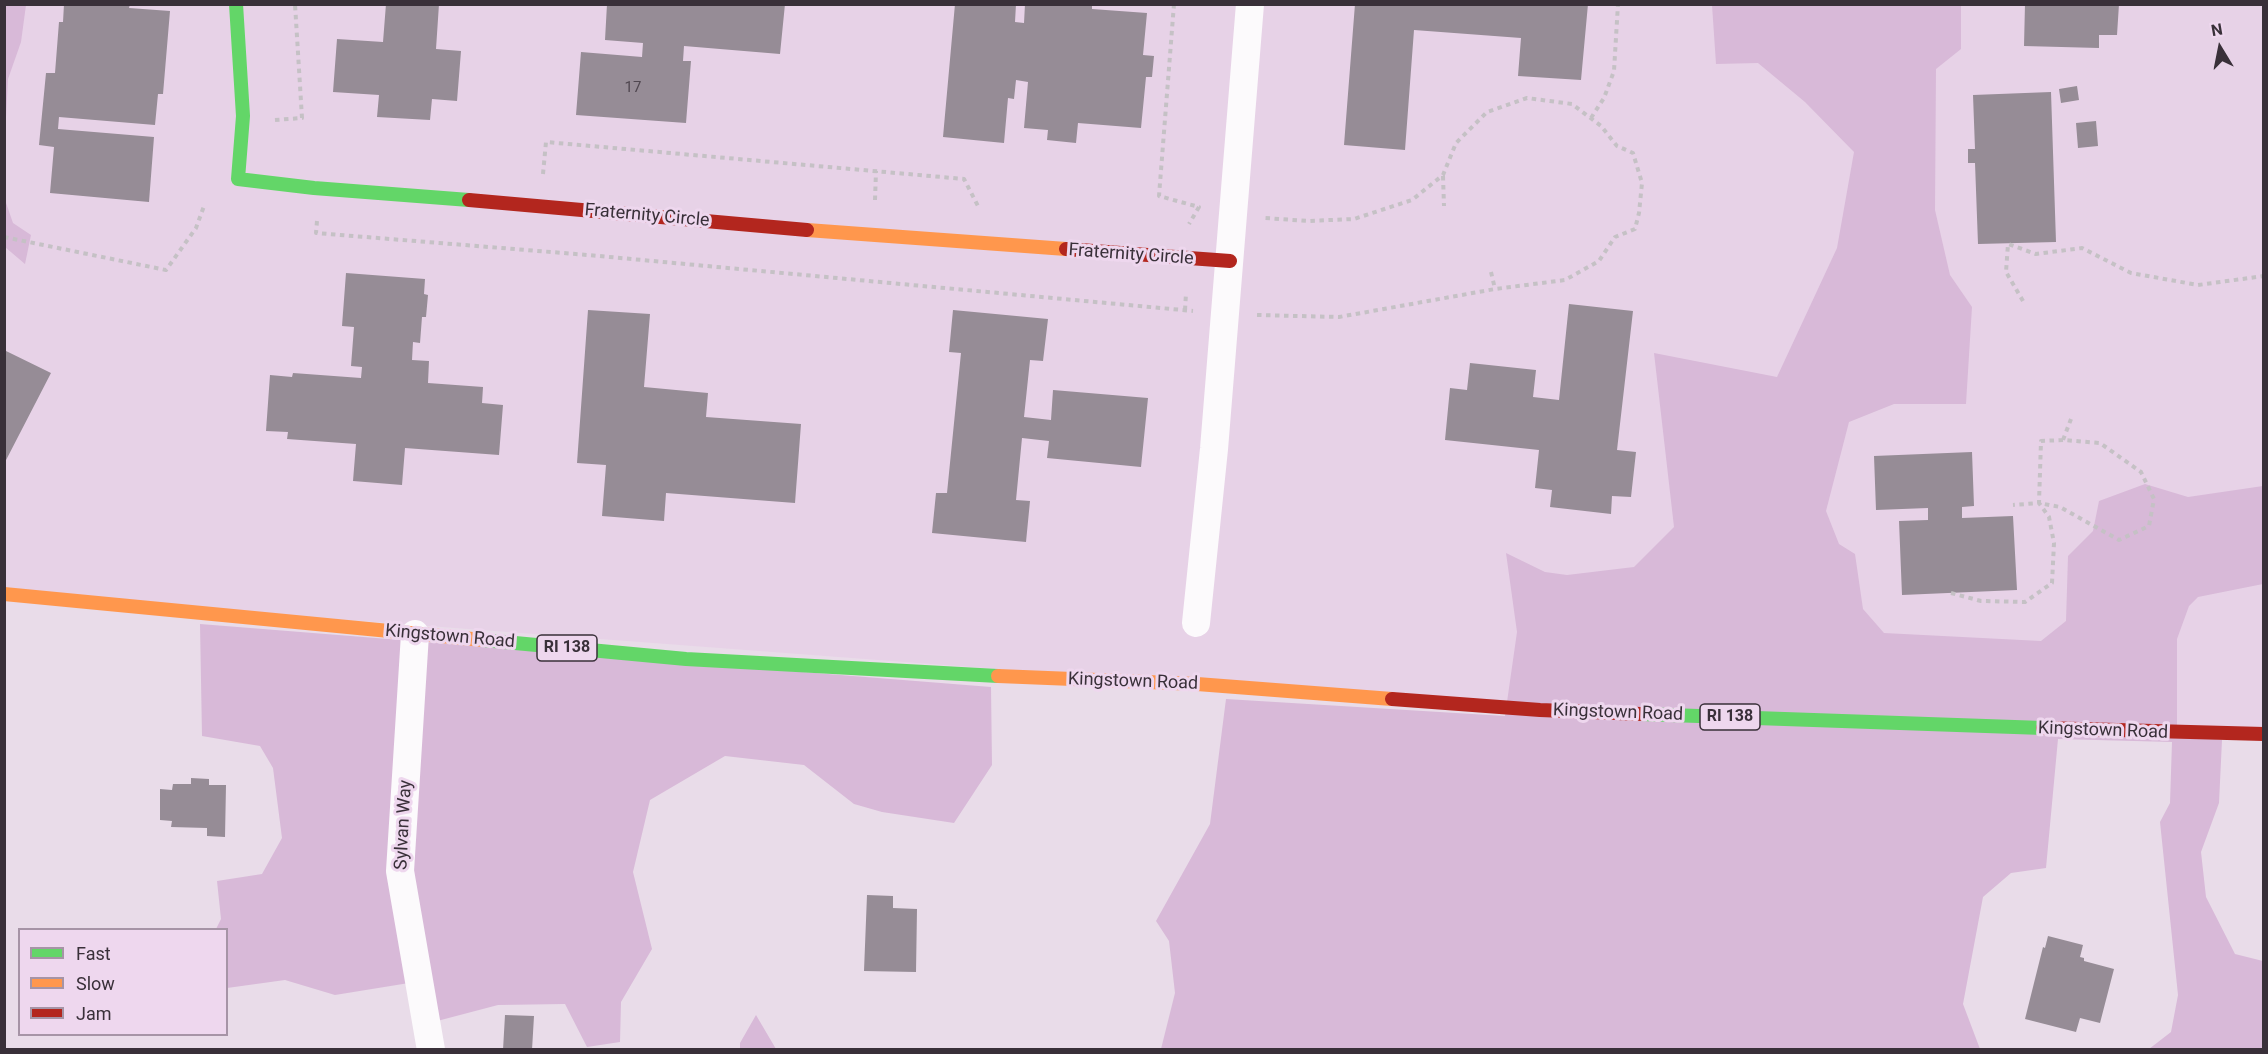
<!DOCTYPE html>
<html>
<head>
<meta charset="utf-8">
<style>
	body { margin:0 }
	#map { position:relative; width:2268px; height:1054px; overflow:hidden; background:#e9dce9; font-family:Roboto,sans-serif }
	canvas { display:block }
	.frame { position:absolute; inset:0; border:6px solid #393039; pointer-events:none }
	.legend { position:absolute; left:18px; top:928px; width:210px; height:108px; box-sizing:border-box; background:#eed7ee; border:2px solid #a694a6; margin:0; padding:8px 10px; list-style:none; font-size:18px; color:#393039 }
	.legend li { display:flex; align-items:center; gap:12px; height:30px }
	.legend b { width:30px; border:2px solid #a694a6 }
	.north { position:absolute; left:2190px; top:18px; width:60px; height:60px; -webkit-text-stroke:4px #eed7ee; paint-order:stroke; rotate:350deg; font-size:16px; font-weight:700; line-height:24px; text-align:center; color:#393039 }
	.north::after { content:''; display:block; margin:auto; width:21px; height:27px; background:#393039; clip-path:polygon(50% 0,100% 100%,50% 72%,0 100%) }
</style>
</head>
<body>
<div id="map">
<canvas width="2268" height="1054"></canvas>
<div class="frame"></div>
<ul class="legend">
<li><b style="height:8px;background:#63d668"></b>Fast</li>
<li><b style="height:8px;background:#ff974d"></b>Slow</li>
<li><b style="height:8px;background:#b3261e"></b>Jam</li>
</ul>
<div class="north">N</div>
</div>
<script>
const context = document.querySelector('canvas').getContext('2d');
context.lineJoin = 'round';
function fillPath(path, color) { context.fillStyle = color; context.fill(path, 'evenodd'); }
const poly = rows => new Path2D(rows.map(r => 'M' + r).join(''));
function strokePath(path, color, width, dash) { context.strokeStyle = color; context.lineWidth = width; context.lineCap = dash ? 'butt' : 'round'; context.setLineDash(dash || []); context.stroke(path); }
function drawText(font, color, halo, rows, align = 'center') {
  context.font = font + ' Roboto,sans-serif'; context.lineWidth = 6; context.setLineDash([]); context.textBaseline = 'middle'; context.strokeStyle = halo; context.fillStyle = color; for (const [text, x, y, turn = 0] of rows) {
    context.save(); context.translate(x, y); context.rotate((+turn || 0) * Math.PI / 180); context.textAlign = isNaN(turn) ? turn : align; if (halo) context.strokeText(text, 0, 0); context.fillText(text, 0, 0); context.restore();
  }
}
fillPath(poly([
	[4,5,2263,5,2263,733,1540,710,5,594]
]), '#e7d2e7');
fillPath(poly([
	[5,4,26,5,21,42,8,79,5,136],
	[1712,5,1961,5,1961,49,1936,69,1935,210,1950,275,1972,307,1966,404,1894,404,1849,422,1826,511,1839,544,1855,554,1863,609,1884,633,2041,641,2066,621,2068,556,2093,531,2099,501,2145,484,2188,497,2263,486,2263,584,2198,597,2189,606,2177,639,2177,734,2222,740,2219,803,2201,852,2206,897,2235,954,2263,961,2263,1049,2149,1049,2171,1032,2178,995,2160,822,2170,803,2172,742,2058,739,2046,868,2011,873,1983,897,1963,1004,1980,1049,1161,1049,1175,993,1169,941,1156,921,1210,824,1226,699,1505,716,1517,632,1506,553,1545,572,1567,575,1634,567,1674,527,1654,353,1777,377,1837,248,1854,152,1805,102,1758,63,1716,64],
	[4,197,13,223,31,235,25,264,5,247],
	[200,624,991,687,992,765,954,823,882,812,854,804,804,765,725,756,650,800,633,872,652,949,621,1002,620,1042,587,1047,565,1004,498,1005,422,1025,409,983,335,995,285,980,227,988,226,930,216,929,221,919,217,881,262,874,282,838,273,768,260,746,202,736],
	[756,1015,776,1049,740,1049,740,1043]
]), '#d8b9d8');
fillPath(poly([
	[64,4,130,4,129,8,170,11,163,94,158,94,155,125,59,117,58,129,154,137,149,202,50,193,54,147,39,145,46,73,55,73,59,22,63,22],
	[386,4,439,4,436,49,461,51,457,101,432,99,430,120,377,117,379,95,333,92,337,39,383,42],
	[607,4,785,4,780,54,684,46,683,61,691,61,686,123,576,115,581,52,642,57,643,43,605,40],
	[955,4,1016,4,1015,22,1024,23,1025,4,1092,4,1092,9,1147,13,1143,55,1154,56,1152,77,1146,77,1141,128,1078,123,1076,143,1047,140,1048,130,1024,128,1028,82,1016,80,1014,99,1008,98,1004,143,943,137],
	[1355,4,1588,4,1581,80,1518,76,1521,38,1414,30,1405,150,1344,145],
	[2025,4,2119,4,2117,35,2099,35,2099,48,2024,46],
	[2077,86,2079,100,2061,103,2059,89],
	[2051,92,2056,242,1978,244,1975,163,1968,163,1968,149,1975,149,1973,95],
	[2096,121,2098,146,2078,148,2076,123],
	[346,273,425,279,424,294,428,295,426,317,422,317,420,343,413,342,412,360,429,361,428,383,483,387,482,403,503,405,499,455,405,448,402,485,353,481,356,444,287,439,288,432,266,431,270,375,292,377,293,373,361,378,362,367,351,366,354,327,342,326],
	[1569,304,1633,311,1617,450,1636,452,1631,497,1612,496,1611,514,1550,507,1552,490,1535,488,1539,450,1445,440,1450,388,1467,390,1470,363,1536,370,1533,397,1559,400],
	[588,310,650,314,644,387,708,393,706,417,801,424,795,503,666,493,664,521,602,516,606,465,577,463],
	[953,310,1048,319,1043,361,1030,360,1024,417,1051,420,1053,390,1148,398,1141,467,1047,458,1049,441,1022,438,1016,500,1030,501,1026,542,932,533,936,493,947,493,961,353,949,352],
	[4,350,51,373,4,464],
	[1972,452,1974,506,1962,507,1962,518,2013,516,2017,590,1902,595,1899,521,1928,520,1928,508,1876,510,1874,456],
	[191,778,209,779,209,785,226,785,225,837,207,836,207,828,171,827,172,821,160,820,160,789,172,790,173,784,191,784],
	[867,895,893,896,893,908,917,909,916,972,864,971],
	[2048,936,2083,945,2080,957,2084,958,2084,961,2114,969,2100,1023,2080,1018,2076,1032,2025,1019,2043,947,2045,948],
	[505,1015,534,1016,532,1050,503,1050]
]), '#968c96');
strokePath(poly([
	[1174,4,1159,196,1199,207,1189,224],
	[1591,118,1604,98,1614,71,1618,4],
	[275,120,302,118,295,4],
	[543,174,546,142,964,179,979,208],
	[1443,176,1444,206],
	[875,200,876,171],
	[317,221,316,233,588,255,1193,311],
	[4,237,166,270,196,228,204,206],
	[1491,272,1495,289],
	[2023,301,2006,272,2008,244,2036,254,2082,248,2131,273,2198,285,2264,276],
	[1185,310,1186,293],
	[1257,315,1339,317,1495,289,1565,280,1599,261,1615,237,1635,229,1639,213,1642,183,1633,153,1617,146,1601,126,1572,104,1527,98,1487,112,1456,143,1443,175,1412,200,1354,219,1308,221,1265,218],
	[2063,440,2041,441,2039,503,2060,507,2119,540,2149,526,2154,499,2141,472,2100,443,2063,440,2071,419],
	[1951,593,1981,601,2025,602,2052,583,2054,543,2049,517,2039,503,2013,505]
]), '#c5c1c5', 4, [4.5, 4.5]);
strokePath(poly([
	[1196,623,1214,449,1250,4],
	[415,634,400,871,431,1050]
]), '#fcfafc', 28);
strokePath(poly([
	[236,4,243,116,238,179,314,188,469,200],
	[483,640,686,659,998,676],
	[1641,714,2043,728]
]), '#63d668', 14);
strokePath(poly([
	[807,230,1066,249],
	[4,594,483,640],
	[998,676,1197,684,1392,699]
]), '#ff974d', 14);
strokePath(poly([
	[469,200,807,230],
	[1066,249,1230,261],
	[1392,699,1540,710,1641,714],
	[2043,728,2264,734]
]), '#b3261e', 14);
drawText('15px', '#504750', null, [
	["17",633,88]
]);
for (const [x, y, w] of [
	[567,648,60],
	[1730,717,60]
]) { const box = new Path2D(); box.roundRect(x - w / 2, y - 13, w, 26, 4.5); context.fillStyle = '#eed7ee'; context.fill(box); strokePath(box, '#393039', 1.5); }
drawText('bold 16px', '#393039', null, [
	["RI 138",567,648],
	["RI 138",1730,717]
]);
drawText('18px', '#393039', '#eed7ee', [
	["Fraternity Circle",647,216,5],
	["Fraternity Circle",1131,255,4],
	["Kingstown Road",450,637,5],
	["Kingstown Road",1133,682,2],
	["Kingstown Road",1618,713,2],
	["Kingstown Road",2103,731,2],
	["Sylvan Way",404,825,-87]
]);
</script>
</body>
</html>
